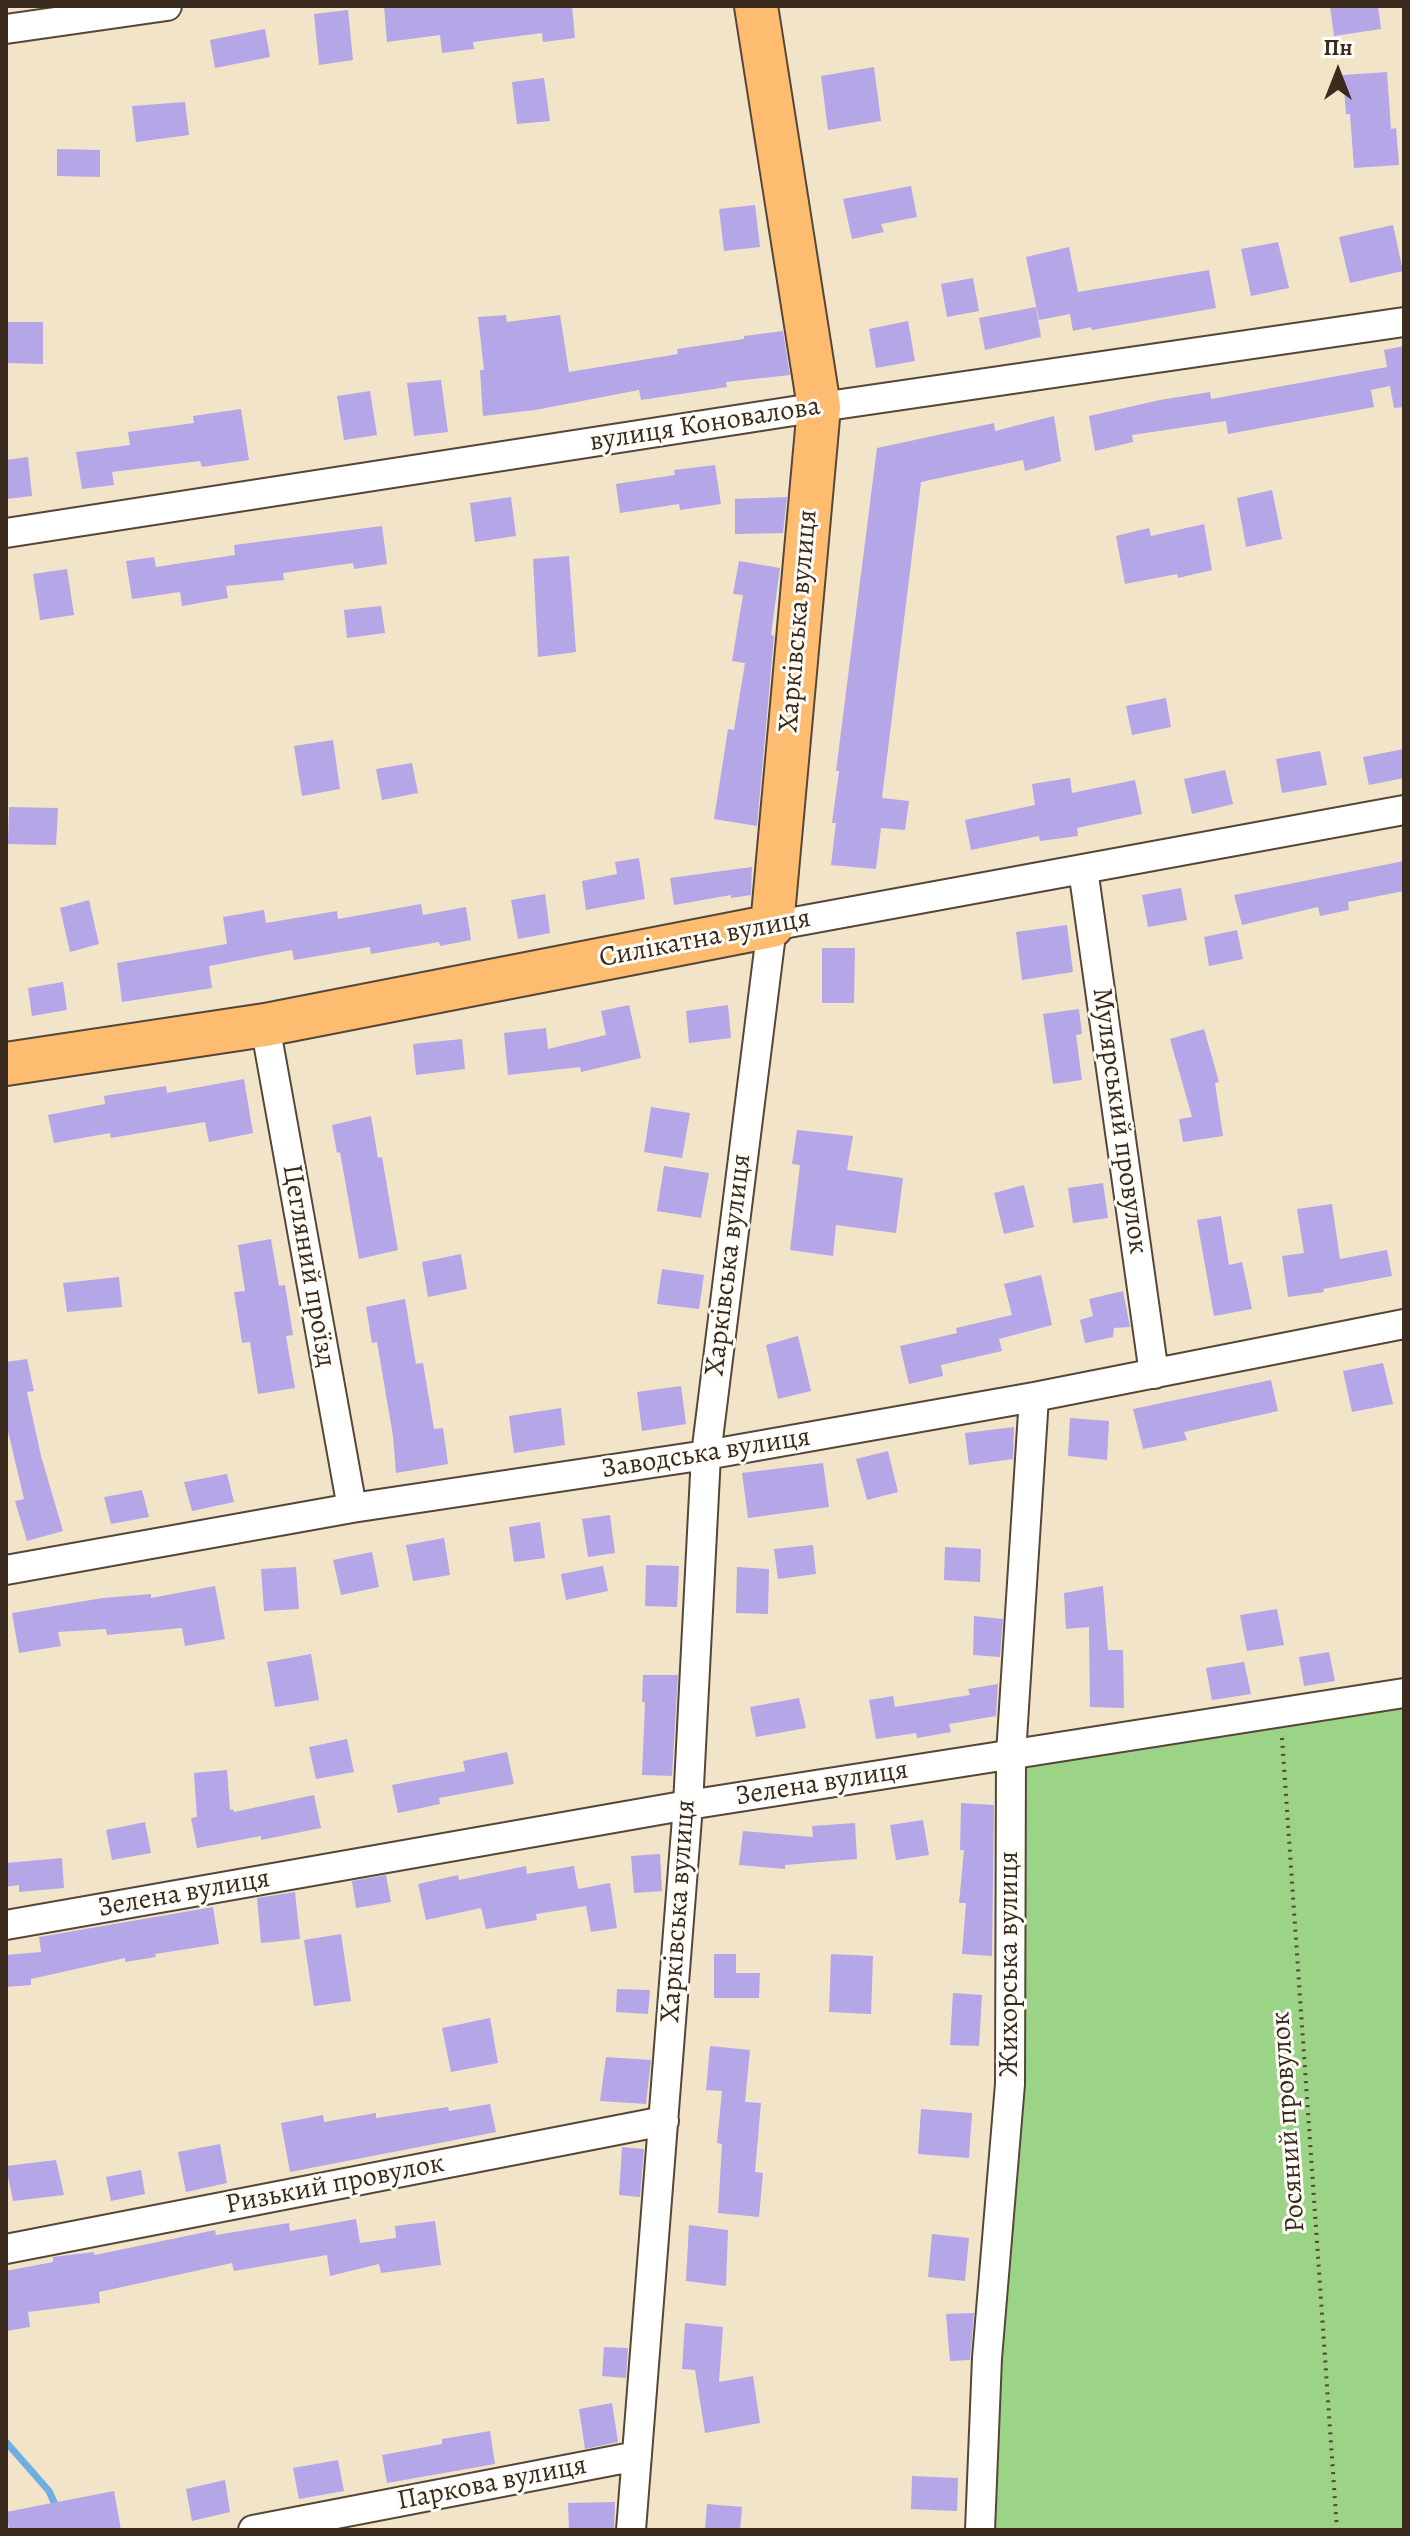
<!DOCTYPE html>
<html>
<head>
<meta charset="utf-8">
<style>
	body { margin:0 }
	#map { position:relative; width:1410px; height:2536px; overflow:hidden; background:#f2e4c9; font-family:Alegreya,serif }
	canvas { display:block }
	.frame { position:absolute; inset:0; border:8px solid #3b2a1e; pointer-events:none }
	.north { position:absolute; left:1298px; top:32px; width:80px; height:80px; -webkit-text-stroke:6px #fdfcf7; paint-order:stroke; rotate:0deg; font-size:22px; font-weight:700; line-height:32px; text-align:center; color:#3b2a1e }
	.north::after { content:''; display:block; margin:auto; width:28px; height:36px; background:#3b2a1e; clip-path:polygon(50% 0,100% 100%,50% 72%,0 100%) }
</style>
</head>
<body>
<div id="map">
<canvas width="1410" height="2536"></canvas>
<div class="frame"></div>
<div class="north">Пн</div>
</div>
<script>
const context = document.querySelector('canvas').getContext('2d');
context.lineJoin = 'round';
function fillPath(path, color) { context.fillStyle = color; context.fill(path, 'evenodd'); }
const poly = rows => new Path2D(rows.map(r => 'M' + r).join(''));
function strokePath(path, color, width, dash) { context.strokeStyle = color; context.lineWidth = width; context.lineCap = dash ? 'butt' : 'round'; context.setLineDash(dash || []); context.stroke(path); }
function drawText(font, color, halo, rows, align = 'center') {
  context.font = font + ' Alegreya,serif'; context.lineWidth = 6; context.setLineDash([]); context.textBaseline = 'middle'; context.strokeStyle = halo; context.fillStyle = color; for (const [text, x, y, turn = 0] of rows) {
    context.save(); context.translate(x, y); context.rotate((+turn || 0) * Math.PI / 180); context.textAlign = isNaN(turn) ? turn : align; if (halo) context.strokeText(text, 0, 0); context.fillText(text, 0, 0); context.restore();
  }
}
fillPath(poly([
	[1404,1693,1404,2530,980,2530,1011,1754]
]), '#9cd487');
strokePath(poly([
	[6,2442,49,2491,57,2509]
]), '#70aee2', 7);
fillPath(poly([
	[384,6,572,6,575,38,543,42,542,33,473,42,474,49,442,53,440,35,387,42],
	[1330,6,1378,6,1381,29,1334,36],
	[348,10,353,60,319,65,314,14],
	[265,29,270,57,215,68,210,40],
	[874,67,881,121,828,130,821,76],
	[1387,72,1391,129,1396,128,1399,165,1354,168,1350,114,1346,114,1343,75],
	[544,78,550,121,517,124,512,82],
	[185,102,189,135,136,142,132,106],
	[57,149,100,150,100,177,57,176],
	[911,186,917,217,881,224,884,232,852,239,843,199],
	[755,205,760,247,724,251,719,209],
	[1393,225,1403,271,1350,283,1339,237],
	[1278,242,1289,288,1251,296,1241,249],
	[1069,247,1078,292,1209,270,1216,308,1092,330,1091,327,1073,331,1070,314,1039,320,1026,257],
	[973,278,979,311,947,317,941,284],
	[1036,307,1041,337,985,350,979,318],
	[506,315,507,322,560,315,569,372,678,354,677,349,744,339,744,336,783,331,790,375,726,382,727,387,641,400,639,390,535,410,483,416,480,370,484,370,478,317],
	[908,321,915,361,876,368,869,329],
	[6,322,43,322,43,364,6,363],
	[1404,346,1404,407,1394,408,1390,386,1371,390,1374,407,1228,434,1226,421,1132,435,1133,442,1095,451,1089,416,1160,400,1210,392,1211,399,1387,367,1384,350],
	[441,380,448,432,414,436,407,383],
	[370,391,377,435,344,440,337,396],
	[241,409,249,460,202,467,200,461,112,472,114,485,82,489,76,452,130,445,128,432,194,423,193,416],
	[1054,416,1061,461,1025,471,1023,460,921,482,882,798,909,801,905,830,881,828,876,869,831,865,836,823,832,823,839,771,836,771,877,448,994,423,995,431],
	[28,457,32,496,6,499,6,460],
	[715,465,721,504,680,510,679,504,620,513,616,484,675,475,674,470],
	[1272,490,1282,539,1246,547,1237,498],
	[511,497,516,536,475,542,470,503],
	[787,497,783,533,735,534,735,499],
	[1204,524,1212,570,1178,578,1177,574,1125,584,1116,536,1149,528,1151,536],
	[382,526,387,564,354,569,353,563,283,573,284,580,226,586,228,598,182,606,180,592,132,599,126,561,154,557,156,567,235,555,234,545],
	[569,556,576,652,538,657,533,559],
	[739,561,780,568,771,635,774,636,757,826,714,819,728,729,734,730,745,663,732,661,743,595,733,594],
	[67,569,74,615,40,620,33,574],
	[381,606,385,633,347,638,344,610],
	[1166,698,1171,727,1132,735,1126,706],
	[333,740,340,789,302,796,294,746],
	[1404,749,1404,778,1369,785,1363,757],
	[1320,751,1327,785,1282,793,1276,759],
	[412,763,418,793,382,800,376,769],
	[1225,770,1233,804,1192,814,1184,779],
	[1070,778,1072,793,1135,780,1142,814,1077,828,1078,836,1040,841,1039,836,971,850,965,820,1035,805,1032,784],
	[9,807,58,808,56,845,8,844],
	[639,858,645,899,586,910,582,881,617,874,615,862],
	[1404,861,1404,891,1348,902,1349,910,1320,916,1318,907,1242,925,1234,895],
	[752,867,751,895,731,898,731,895,674,905,670,878],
	[1181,888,1187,920,1148,927,1142,895],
	[545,894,550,933,518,939,511,900],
	[89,900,99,944,70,952,60,908],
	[421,904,423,915,466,907,471,940,440,946,439,942,371,954,370,947,294,960,292,950,209,966,212,988,122,1002,117,963,227,944,223,917,264,910,266,923,337,911,338,919],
	[1067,925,1073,972,1022,980,1016,932],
	[1237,930,1243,959,1209,966,1204,937],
	[822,948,855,948,854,1003,822,1003],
	[63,982,67,1010,32,1016,28,988],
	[629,1005,641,1058,581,1072,580,1067,508,1075,504,1033,546,1028,548,1049,606,1035,601,1011],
	[728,1005,731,1038,689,1043,686,1011],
	[1079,1009,1082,1034,1076,1035,1082,1080,1053,1084,1043,1014],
	[1204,1029,1219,1082,1215,1083,1223,1136,1183,1142,1179,1119,1192,1117,1170,1039],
	[462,1039,465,1069,416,1075,413,1044],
	[244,1079,253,1133,209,1142,205,1122,111,1138,110,1133,54,1143,48,1115,105,1104,104,1096,166,1086,167,1093],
	[651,1107,690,1113,682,1158,644,1152],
	[371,1116,378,1158,382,1157,398,1250,359,1259,340,1152,337,1153,332,1125],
	[797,1130,853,1136,847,1170,903,1178,896,1233,836,1225,833,1256,790,1250,800,1165,792,1164],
	[664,1166,709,1173,701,1218,657,1211],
	[1103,1183,1108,1218,1073,1223,1068,1188],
	[1024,1185,1034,1227,1004,1234,994,1193],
	[1332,1204,1340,1259,1387,1250,1392,1276,1323,1289,1324,1292,1288,1297,1282,1256,1304,1253,1297,1209],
	[1221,1216,1229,1265,1242,1262,1252,1309,1214,1316,1197,1220],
	[271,1239,279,1286,285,1285,293,1335,286,1336,295,1388,258,1394,250,1342,242,1343,234,1292,245,1291,238,1245],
	[461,1254,467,1289,428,1297,422,1262],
	[662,1269,704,1275,699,1309,657,1304],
	[1041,1275,1052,1325,999,1339,1002,1351,941,1365,943,1376,909,1384,900,1346,957,1333,956,1328,1012,1315,1004,1284],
	[119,1277,122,1307,67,1312,63,1283],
	[1123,1291,1130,1327,1114,1328,1113,1337,1085,1343,1080,1320,1093,1316,1089,1299],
	[405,1299,416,1364,423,1363,434,1429,443,1428,448,1464,396,1473,393,1436,377,1342,372,1343,366,1307],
	[798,1336,811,1391,778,1399,766,1345],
	[27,1359,34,1391,27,1392,41,1456,63,1531,27,1541,15,1501,24,1499,6,1423,6,1362],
	[1383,1363,1393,1404,1352,1412,1343,1371],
	[1271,1380,1278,1411,1184,1432,1187,1440,1143,1449,1133,1409],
	[681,1386,686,1424,642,1431,637,1392],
	[561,1408,565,1445,514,1453,509,1416],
	[1070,1418,1109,1421,1107,1460,1068,1456],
	[1014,1427,1013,1459,969,1465,965,1433],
	[888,1451,898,1492,867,1500,856,1459],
	[823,1463,829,1507,748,1518,742,1473],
	[227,1474,234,1502,192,1511,184,1482],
	[142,1490,149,1517,111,1524,104,1497],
	[610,1515,615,1553,588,1557,582,1519],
	[540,1522,545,1558,514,1562,509,1527],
	[444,1538,450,1575,413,1581,406,1545],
	[813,1545,816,1574,778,1579,774,1549],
	[945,1547,981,1549,980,1582,944,1580],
	[372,1552,379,1587,341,1595,333,1560],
	[646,1565,679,1566,677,1607,645,1606],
	[603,1566,608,1591,566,1600,561,1574],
	[296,1567,299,1609,264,1611,261,1569],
	[737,1567,769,1569,768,1614,736,1613],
	[215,1586,225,1639,185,1646,182,1628,107,1635,106,1629,58,1632,61,1646,19,1653,12,1613,103,1598,151,1594,151,1598],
	[1103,1586,1108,1650,1123,1650,1124,1708,1090,1707,1089,1627,1066,1629,1064,1593],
	[1277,1609,1284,1645,1247,1651,1240,1615],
	[974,1616,1003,1619,1000,1657,973,1655],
	[1329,1652,1335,1681,1304,1686,1299,1657],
	[311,1654,319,1700,275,1707,267,1662],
	[1244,1662,1251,1694,1212,1700,1206,1668],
	[643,1675,678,1675,672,1776,642,1775,645,1702,642,1702],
	[998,1684,996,1716,949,1724,951,1732,917,1738,916,1733,876,1739,869,1700,893,1696,895,1707,970,1695,968,1689],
	[799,1698,806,1728,756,1737,750,1707],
	[347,1739,354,1772,316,1779,309,1747],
	[507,1752,514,1784,439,1798,440,1804,398,1813,392,1785,465,1771,463,1761],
	[227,1770,230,1810,233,1809,234,1812,314,1795,321,1828,261,1840,261,1836,197,1848,191,1818,197,1817,194,1773],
	[961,1803,994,1805,992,1956,962,1954,966,1903,959,1903,964,1850,960,1850],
	[923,1820,929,1855,896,1860,890,1825],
	[145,1822,151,1853,112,1860,106,1830],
	[855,1823,857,1859,785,1865,785,1869,739,1865,743,1831,813,1837,812,1826],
	[660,1854,662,1891,634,1893,631,1856],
	[62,1858,64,1888,19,1892,19,1885,6,1887,6,1863],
	[526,1866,527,1874,574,1866,578,1889,610,1883,617,1928,591,1932,586,1906,536,1914,537,1920,486,1929,481,1908,426,1920,418,1884,458,1875,459,1880],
	[386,1875,391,1902,356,1908,352,1881],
	[295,1892,300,1939,261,1943,257,1898],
	[213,1907,219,1944,155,1954,156,1957,125,1962,125,1958,31,1979,31,1985,6,1987,6,1955,41,1952,39,1937],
	[341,1934,351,2001,314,2006,304,1940],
	[714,1954,736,1954,736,1973,760,1973,759,1998,714,1998],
	[831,1954,873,1956,871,2014,829,2012],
	[617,1989,650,1990,648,2014,616,2012],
	[953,1993,982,1995,979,2046,950,2045],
	[490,2018,498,2063,451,2072,442,2028],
	[710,2046,750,2050,745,2102,761,2103,755,2172,763,2173,759,2217,718,2213,722,2144,717,2143,722,2091,706,2090],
	[606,2057,651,2060,646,2104,600,2101],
	[490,2104,496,2132,290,2172,281,2123,323,2115,324,2122,376,2113,376,2118,448,2107,449,2111],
	[921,2109,972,2113,969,2158,918,2154],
	[220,2144,227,2183,186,2192,178,2152],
	[622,2147,644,2149,640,2197,619,2195],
	[56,2160,64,2195,13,2201,6,2166],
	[141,2170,145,2194,111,2201,106,2177],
	[356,2219,360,2243,396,2238,395,2226,435,2221,441,2265,381,2273,379,2264,330,2276,327,2255,234,2271,232,2263,99,2292,100,2303,28,2312,30,2327,6,2331,6,2271,53,2262,53,2257,94,2252,95,2255,215,2230,216,2235,289,2223,290,2231],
	[689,2225,728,2230,726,2286,686,2281],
	[932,2234,969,2238,965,2281,928,2277],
	[974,2313,970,2360,950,2361,946,2314],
	[685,2323,723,2327,719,2382,753,2376,760,2423,705,2433,695,2370,682,2369],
	[604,2347,628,2348,626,2378,602,2376],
	[612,2403,618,2442,585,2449,579,2409],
	[490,2431,495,2464,387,2483,382,2455,442,2444,442,2439],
	[338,2460,344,2491,299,2499,293,2468],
	[912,2476,958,2478,957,2511,911,2509],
	[225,2480,230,2512,192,2521,186,2489],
	[114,2491,121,2530,9,2530,6,2512],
	[615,2502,614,2530,569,2530,568,2503],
	[707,2504,742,2507,740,2530,705,2530]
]), '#b4a6e7');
const minor = poly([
	[6,29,167,6],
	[6,533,800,410,1404,322],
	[1083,869,1154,1374],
	[265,1025,352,1508],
	[6,1570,352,1508,706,1455,1034,1397,1404,1324],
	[6,1925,688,1805,1404,1693],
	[6,2249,664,2121],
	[253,2530,637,2456],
	[631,2530,688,1805,706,1455,772,926,1404,810],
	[980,2530,987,2358,1010,2084,1011,1754,1034,1397]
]);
const primary = poly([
	[6,1064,265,1025,772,926,819,407,756,6]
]);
strokePath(minor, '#564638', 32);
strokePath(primary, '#564638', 46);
strokePath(poly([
	[1282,1738,1337,2530]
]), '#564638', 4, [2, 6]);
strokePath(minor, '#fff', 28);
strokePath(primary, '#febc70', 42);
drawText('28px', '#3b2a1e', '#fdfcf7', [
	["вулиця Коновалова",705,425,-9],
	["Харківська вулиця",799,621,-85],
	["Силікатна вулиця",705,939,-11],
	["Мулярський провулок",1119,1121,82],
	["Харківська вулиця",729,1265,-83],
	["Цегляний проїзд",308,1266,80],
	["Заводська вулиця",706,1454,-9],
	["Зелена вулиця",822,1784,-9],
	["Зелена вулиця",184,1894,-10],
	["Харківська вулиця",679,1911,-86],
	["Жихорська вулиця",1010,1964,-90],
	["Росяний провулок",1289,2122,-94],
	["Ризький провулок",335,2185,-11],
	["Паркова вулиця",492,2484,-11]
]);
</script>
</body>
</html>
